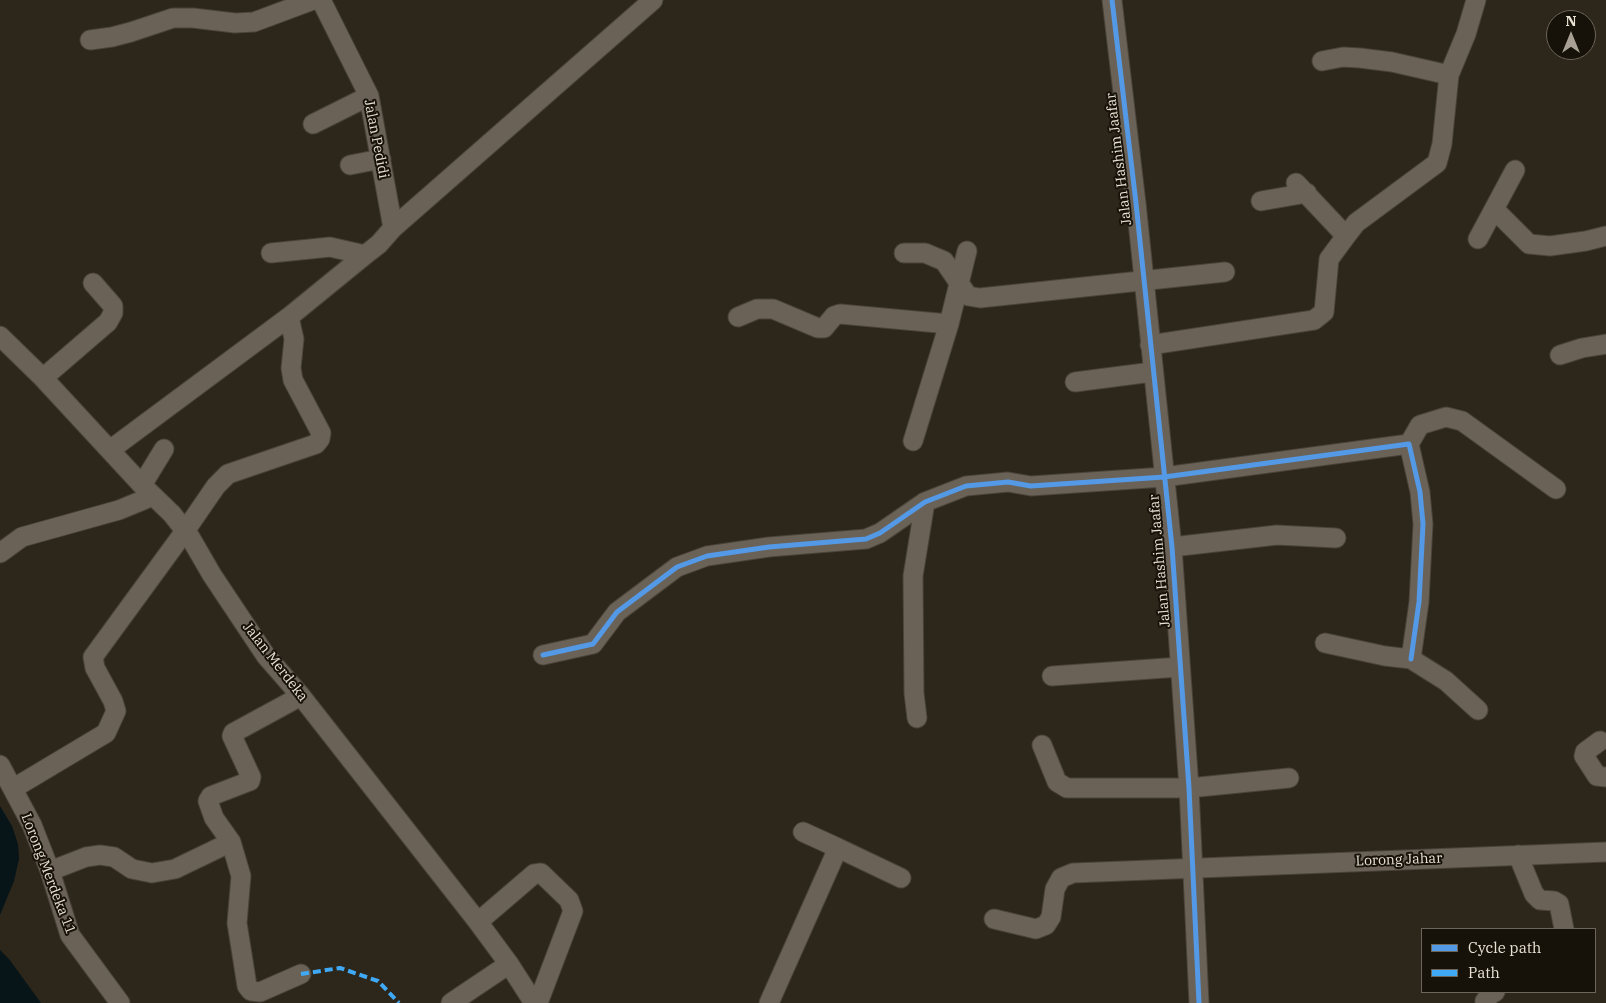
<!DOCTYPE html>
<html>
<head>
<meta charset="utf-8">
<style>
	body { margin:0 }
	#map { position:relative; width:1606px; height:1003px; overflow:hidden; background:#2d261b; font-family:"IBM Plex Serif",serif }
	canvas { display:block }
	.legend { position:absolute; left:1421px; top:928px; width:175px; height:65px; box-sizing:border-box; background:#171209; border:1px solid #6b655a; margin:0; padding:6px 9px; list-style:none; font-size:15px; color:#e8e1d4 }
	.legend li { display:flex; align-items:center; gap:10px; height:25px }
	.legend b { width:25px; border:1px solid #6b655a }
	.north { position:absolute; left:1546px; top:10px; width:50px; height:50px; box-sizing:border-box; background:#171209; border:1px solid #6b655a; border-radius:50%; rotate:0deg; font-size:14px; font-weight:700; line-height:20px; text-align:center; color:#e8e1d4 }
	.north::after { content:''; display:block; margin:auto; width:18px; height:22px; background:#a7a093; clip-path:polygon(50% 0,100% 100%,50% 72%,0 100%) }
</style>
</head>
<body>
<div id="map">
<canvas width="1606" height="1003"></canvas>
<ul class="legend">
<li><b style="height:6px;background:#5399e6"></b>Cycle path</li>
<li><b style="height:6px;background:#3fa9f5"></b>Path</li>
</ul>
<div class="north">N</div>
</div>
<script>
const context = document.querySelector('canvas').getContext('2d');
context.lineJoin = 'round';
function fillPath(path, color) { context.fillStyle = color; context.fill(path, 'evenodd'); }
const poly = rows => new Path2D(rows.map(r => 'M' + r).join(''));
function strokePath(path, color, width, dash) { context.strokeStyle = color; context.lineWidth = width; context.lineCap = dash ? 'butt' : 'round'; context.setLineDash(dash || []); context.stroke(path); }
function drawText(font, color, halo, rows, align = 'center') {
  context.font = font + ' "IBM Plex Serif",serif'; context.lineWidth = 4; context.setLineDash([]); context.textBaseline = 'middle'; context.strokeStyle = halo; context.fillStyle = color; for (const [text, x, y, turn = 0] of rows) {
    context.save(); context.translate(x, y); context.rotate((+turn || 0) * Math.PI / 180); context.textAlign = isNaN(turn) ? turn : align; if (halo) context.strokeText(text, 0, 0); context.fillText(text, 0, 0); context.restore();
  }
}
fillPath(poly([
	[0,806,12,826,18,844,19,859,14,881,0,915],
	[0,950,9,959,41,1003,0,1003]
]), '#071519');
const minor = poly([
	[321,0,369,96,393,228],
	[1112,0,1136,203,1172,547,1189,788,1199,1003],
	[90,40,112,37,131,32,173,18,193,18,235,23,254,22,313,0],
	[1322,61,1343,57,1360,58,1392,62,1449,75],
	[313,124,369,96],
	[350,165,381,159],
	[1296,183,1346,236],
	[1261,201,1307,193],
	[1494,209,1529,244,1550,246,1586,241,1606,236],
	[1478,239,1515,170],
	[271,253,330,247,365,255],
	[904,253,925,253,944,261,968,296,980,298,1225,272],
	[738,317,757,309,773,309,818,328,824,328,834,316,840,314,949,324],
	[0,336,43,378,142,485,172,514,190,537,212,575,266,656,301,696,478,922,509,964,534,1003],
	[1150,345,1314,320,1324,312,1329,259,1346,236,1356,223,1437,163,1442,144,1449,75,1466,34,1476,0],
	[1560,355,1582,348,1606,344],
	[43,378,108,322,113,313,113,306,93,283],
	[1075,382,1152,372],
	[913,441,949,324,967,251],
	[1409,444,1420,425,1446,417,1462,421,1556,489],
	[110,450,289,317,365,255,379,244,393,228,653,0],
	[142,485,164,449],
	[1172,547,1277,535,1336,538],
	[0,553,22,537,119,510,153,496],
	[1325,643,1385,656,1411,659,1446,681,1478,710],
	[543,655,593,644,617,612,677,567,707,556,769,547,866,539,880,533,925,502,966,486,1008,482,1031,486,1164,477,1409,444,1420,492,1423,524,1419,602,1411,659],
	[1052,676,1180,667],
	[301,696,233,733,232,736,251,777,250,781,211,796,208,801,214,818,231,842,241,876,237,923,247,986,251,991,260,992,301,974],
	[917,718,914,693,913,576,925,502],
	[1600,741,1585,752,1584,756,1597,776,1606,777],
	[1042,745,1057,782,1067,788,1189,788,1289,778],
	[0,765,32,825,50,871,70,935,120,1003],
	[14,788,106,733,116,711,113,701,95,668,93,657,185,531,216,486,228,474,316,444,320,439,321,433,293,380,291,368,294,339,289,317],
	[803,832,838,848],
	[1518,855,1534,894,1540,900,1554,901,1559,904,1564,929],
	[50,871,86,857,100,855,114,857,132,869,152,873,175,869,231,842],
	[994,919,1036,929,1046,925,1051,917,1055,889,1061,878,1073,873,1606,852],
	[478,922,534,874,541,873,569,900,573,911,538,1003],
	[451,1003,509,964],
	[769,1003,838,848,901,878],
	[1486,1003,1485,1001,1491,994,1495,992]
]);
strokePath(minor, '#49433a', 21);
strokePath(minor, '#6b6257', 19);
strokePath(poly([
	[301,974,340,968,378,981,399,1003]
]), '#3fa9f5', 4, [8, 4]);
strokePath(poly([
	[1112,0,1136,203,1172,547,1189,788,1199,1003],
	[543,655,593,644,617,612,677,567,707,556,769,547,866,539,880,533,925,502,966,486,1008,482,1031,486,1164,477,1409,444,1420,492,1423,524,1419,602,1411,659]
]), '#5399e6', 5);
drawText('14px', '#e8e1d4', '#171209', [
	["Jalan Pedidi",376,139,79],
	["Jalan Hashim Jaafar",1119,159,-97],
	["Jalan Hashim Jaafar",1160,561,-95],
	["Jalan Merdeka",275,662,52],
	["Lorong Jahar",1399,860,-2],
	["Lorong Merdeka 11",48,874,69]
]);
</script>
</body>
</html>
